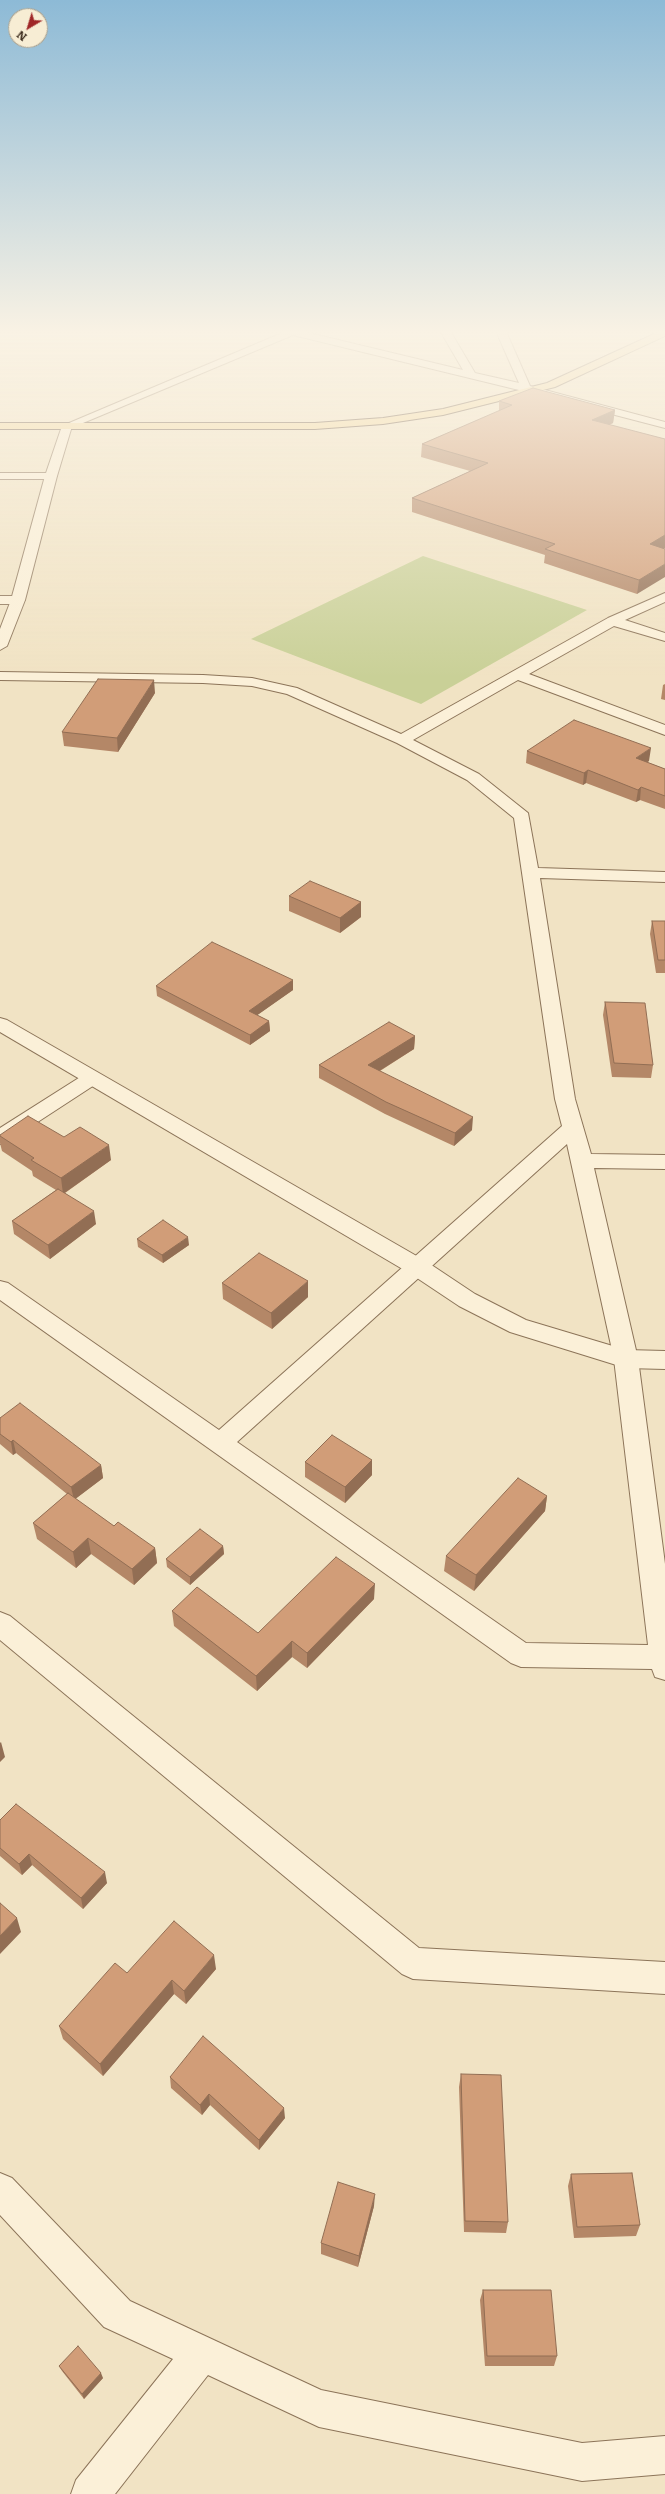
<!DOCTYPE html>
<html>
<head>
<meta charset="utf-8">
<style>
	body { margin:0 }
	#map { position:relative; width:665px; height:2494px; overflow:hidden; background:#f1e3c4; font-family:Literata,serif }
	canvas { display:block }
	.north { position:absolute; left:8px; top:8px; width:40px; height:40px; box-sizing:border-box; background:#f7edd4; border:1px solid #aca08b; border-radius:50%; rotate:218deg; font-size:11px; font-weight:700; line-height:16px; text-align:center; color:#3c2c1e }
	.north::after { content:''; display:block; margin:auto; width:14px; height:18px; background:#9f2627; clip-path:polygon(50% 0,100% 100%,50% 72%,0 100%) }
</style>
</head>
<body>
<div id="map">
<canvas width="665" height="2494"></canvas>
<div class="north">N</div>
</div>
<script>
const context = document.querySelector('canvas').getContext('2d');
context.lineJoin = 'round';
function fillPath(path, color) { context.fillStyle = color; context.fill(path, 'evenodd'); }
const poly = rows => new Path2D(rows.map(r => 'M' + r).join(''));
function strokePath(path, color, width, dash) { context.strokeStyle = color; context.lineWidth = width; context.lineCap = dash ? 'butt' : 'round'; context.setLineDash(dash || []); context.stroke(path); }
fillPath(poly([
	[423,556,587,610,421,704,251,639]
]), '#c9d097');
const minor = poly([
	[274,329,301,329,301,331,463,370,439,329,449,329,475,373,519,383,495,329,505,329,530,386,665,422,665,428,523,391,293,335,71,428,67,429,62,426,282,333,274,329],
	[0,473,51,473,57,476,51,479,0,479,0,473],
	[665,593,665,602,625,620,665,633,665,641,614,626,529,674,665,725,665,735,518,680,413,740,479,774,528,813,538,868,665,872,665,882,540,878,575,1099,591,1154,665,1155,665,1169,594,1168,638,1359,665,1564,665,1680,655,1677,652,1669,521,1667,511,1663,0,1300,0,1281,8,1283,219,1430,562,1126,555,1099,514,818,467,780,397,743,287,694,252,686,203,683,0,680,0,672,203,675,252,678,297,688,401,734,608,618,665,593],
	[567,1144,614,1359,648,1645,526,1643,237,1442,567,1144],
	[0,596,18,596,25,600,18,604,0,604,0,596],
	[92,1072,99,1074,102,1078,99,1082,7,1142,0,1144,0,1128,85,1074,92,1072],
	[0,1612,10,1616,419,1948,665,1962,665,1994,413,1979,402,1974,0,1640,0,1612],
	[0,2173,12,2178,130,2301,321,2390,582,2443,665,2436,665,2474,582,2481,319,2427,208,2375,115,2494,71,2494,76,2480,173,2359,104,2327,0,2215,0,2173]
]);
const tertiary = poly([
	[67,423,72,426,57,476,25,600,7,646,0,650,0,629,11,600,45,476,62,426,67,423],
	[0,1018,7,1020,427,1262,475,1294,526,1320,626,1350,665,1351,665,1369,626,1368,510,1332,459,1306,411,1274,0,1032,0,1018]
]);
const primary = poly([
	[665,329,665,336,555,387,443,415,383,424,315,429,0,429,0,423,315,423,383,418,443,409,547,383,665,329]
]);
strokePath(minor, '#8c7459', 2);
strokePath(tertiary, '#8c7459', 2);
strokePath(primary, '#5a422e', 2);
fillPath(minor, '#fbf0d8');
fillPath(tertiary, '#fbf0d8');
fillPath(primary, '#f5d99a');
fillPath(poly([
	[499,401,615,410,613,423,609,425,665,439,665,548,664,548,637,594,544,563,545,555,412,512,412,498,470,471,421,457,422,444,499,411],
	[665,684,665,700,661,699,663,685],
	[155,693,118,752,64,746,62,732],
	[527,751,649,761,647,762,665,769,665,809,640,800,636,802,586,783,583,785,526,763],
	[289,896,361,902,361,917,340,933,289,911],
	[652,921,665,921,665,973,656,973,650,934],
	[293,980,293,990,257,1015,269,1021,270,1031,250,1045,157,996,156,986],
	[605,1002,653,1065,651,1078,612,1077,603,1015],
	[415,1036,414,1049,380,1071,472,1130,454,1146,385,1114,319,1078,319,1065],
	[0,1135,64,1137,111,1160,65,1193,96,1224,50,1259,14,1234,12,1221,56,1190,33,1176,32,1171,2,1151,0,1143],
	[137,1239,189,1245,163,1263,138,1247],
	[222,1283,308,1297,272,1329,223,1299],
	[0,1418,101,1465,103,1478,75,1499,114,1526,155,1548,157,1563,134,1585,91,1554,76,1568,37,1539,33,1523,67,1494,16,1453,13,1455,0,1444],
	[372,1460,372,1475,345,1503,305,1477,305,1462],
	[547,1496,545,1511,474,1591,444,1571,446,1556],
	[223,1546,224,1554,190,1585,167,1567,166,1559],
	[374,1599,307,1668,292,1657,257,1691,174,1626,172,1611,258,1633],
	[0,1820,107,1883,83,1909,32,1865,22,1875,0,1856],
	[216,1969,186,2004,174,1994,103,2076,63,2039,59,2026,127,1973],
	[461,2074,508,2222,506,2233,464,2232,459,2087],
	[170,2077,285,2118,259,2150,210,2105,202,2115,171,2088],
	[571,2174,640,2225,636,2236,574,2238,568,2186],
	[374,2206,358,2267,321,2254,321,2243],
	[483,2290,557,2356,554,2366,485,2366,480,2300],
	[59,2366,103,2378,84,2399,62,2371]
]), '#b48767');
fillPath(poly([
	[615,410,613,423,590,433,592,420],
	[665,535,665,548,649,558,650,544],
	[665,564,665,577,637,594,639,580],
	[154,680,155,693,118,752,117,738],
	[651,748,649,761,635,770,636,758],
	[588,770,586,783,583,785,584,773],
	[641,787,640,800,636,802,638,790],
	[361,902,361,917,340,933,340,918],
	[293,980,293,990,249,1021,249,1011],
	[269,1021,270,1031,250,1045,250,1035],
	[415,1036,414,1049,368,1078,368,1065],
	[473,1117,472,1130,454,1146,455,1133],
	[109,1145,111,1160,63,1194,61,1178],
	[94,1211,96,1224,50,1259,48,1245],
	[188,1237,189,1245,163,1263,162,1255],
	[308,1281,308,1297,272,1329,271,1313],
	[13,1440,16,1453,13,1455,11,1442],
	[372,1460,372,1475,345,1503,345,1487],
	[101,1465,103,1478,74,1500,71,1487],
	[547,1496,545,1511,474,1591,476,1575],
	[88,1538,91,1554,76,1568,73,1552],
	[223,1546,224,1554,190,1585,190,1577],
	[155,1548,157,1563,134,1585,132,1569],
	[375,1584,374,1599,307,1668,307,1653],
	[292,1641,292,1657,257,1691,256,1676],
	[1,1742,5,1757,0,1762,0,1743],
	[29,1854,32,1865,22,1875,19,1864],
	[105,1872,107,1883,83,1909,81,1898],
	[17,1918,21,1932,0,1954,0,1936],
	[214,1955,216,1969,186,2004,184,1991],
	[172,1980,174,1994,103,2076,100,2064],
	[209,2094,210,2105,202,2115,200,2105],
	[284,2108,285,2118,259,2150,259,2140],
	[375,2194,374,2206,358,2267,359,2256],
	[101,2373,103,2378,84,2399,82,2394]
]), '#926e54');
const building = poly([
	[533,388,615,410,592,420,665,439,665,535,650,544,665,549,665,564,639,580,545,549,555,544,412,498,488,463,422,444,512,405,499,401,533,388],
	[98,679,154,680,117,738,62,732,98,679],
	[574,720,651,748,636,758,665,769,665,796,641,787,638,790,588,770,584,773,527,751,574,720],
	[310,881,361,902,340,918,289,896,310,881],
	[652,921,665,921,665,960,658,960,652,921],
	[212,942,293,980,249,1011,269,1021,250,1035,156,986,212,942],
	[605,1002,645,1003,653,1065,614,1063,605,1002],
	[389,1022,415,1036,368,1065,473,1117,455,1133,386,1102,319,1065,389,1022],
	[28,1116,64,1137,80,1127,109,1145,61,1178,31,1160,34,1158,0,1136,0,1135,28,1116],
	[58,1189,94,1211,48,1245,12,1221,58,1189],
	[163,1220,188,1237,162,1255,137,1239,163,1220],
	[259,1253,308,1281,271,1313,222,1283,259,1253],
	[20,1403,101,1465,71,1487,13,1440,11,1442,0,1434,0,1418,20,1403],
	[332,1435,372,1460,345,1487,305,1462,332,1435],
	[518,1478,547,1496,476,1575,446,1556,518,1478],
	[68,1493,114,1526,118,1522,155,1548,132,1569,88,1538,73,1552,33,1523,68,1493],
	[200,1529,223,1546,190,1577,166,1559,200,1529],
	[336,1557,375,1584,307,1653,292,1641,256,1676,172,1611,197,1587,258,1633,336,1557],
	[16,1804,105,1872,81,1898,29,1854,19,1864,0,1848,0,1820,16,1804],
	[0,1903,17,1918,0,1936,0,1903],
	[174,1921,214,1955,184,1991,172,1980,100,2064,59,2026,115,1963,127,1973,174,1921],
	[203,2036,284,2108,259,2140,209,2094,200,2105,170,2077,203,2036],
	[461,2074,501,2075,508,2222,465,2221,461,2074],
	[632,2173,640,2225,577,2227,571,2174,632,2173],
	[338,2182,375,2194,359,2256,321,2243,338,2182],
	[483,2290,551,2290,557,2356,487,2356,483,2290],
	[78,2346,101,2373,82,2394,59,2366,78,2346]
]);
fillPath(building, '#d19d78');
strokePath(building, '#926e54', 1);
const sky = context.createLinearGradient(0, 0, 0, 678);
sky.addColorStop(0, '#8dbad6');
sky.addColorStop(0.49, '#f9f2e4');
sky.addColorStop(1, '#f9f2e400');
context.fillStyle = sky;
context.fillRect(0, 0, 665, 678);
</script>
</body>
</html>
